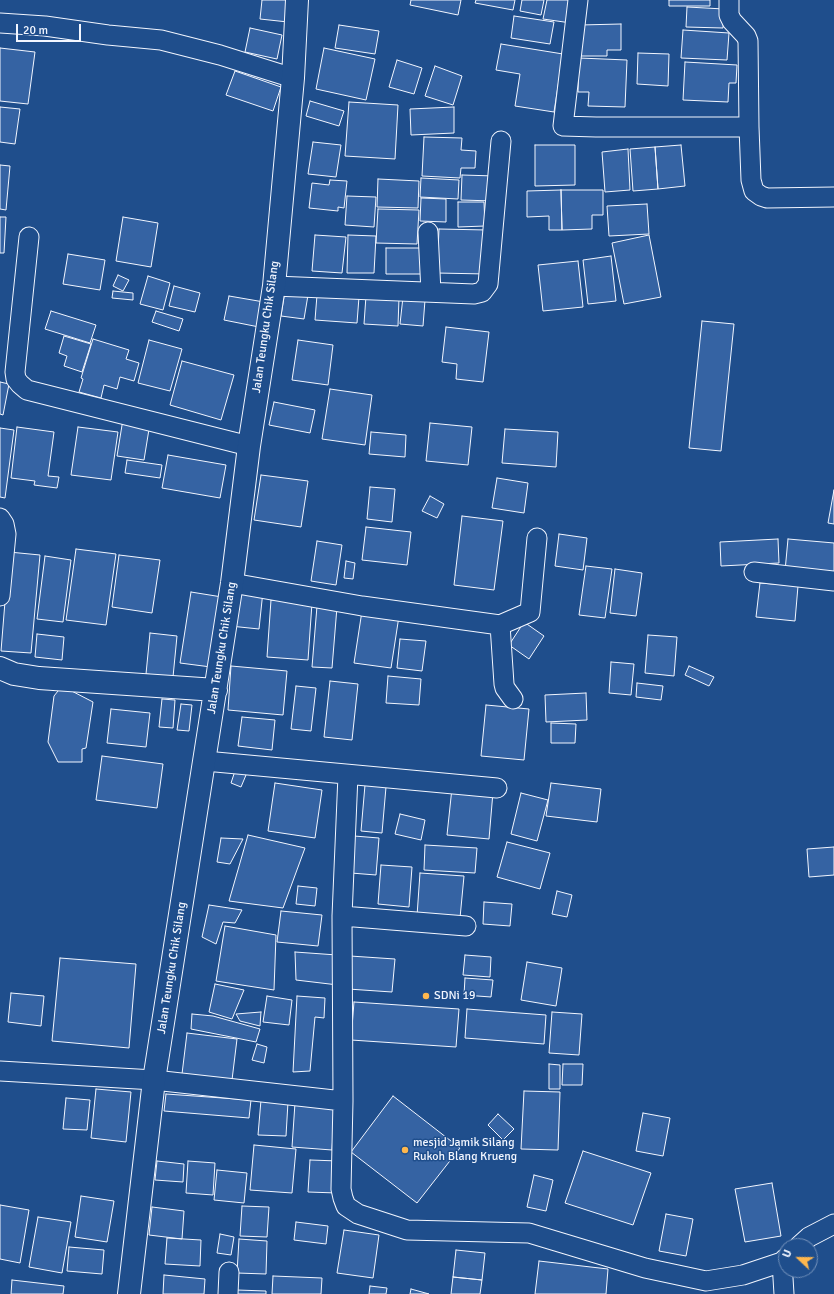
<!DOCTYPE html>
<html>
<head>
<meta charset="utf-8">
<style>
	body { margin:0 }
	#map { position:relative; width:834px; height:1294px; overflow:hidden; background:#1f4e8c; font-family:Signika,sans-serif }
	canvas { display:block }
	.north { position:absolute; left:778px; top:1238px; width:40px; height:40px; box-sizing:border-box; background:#1f4e8c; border:1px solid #7391ba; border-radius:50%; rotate:292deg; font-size:11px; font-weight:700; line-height:16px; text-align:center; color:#f2f6ff }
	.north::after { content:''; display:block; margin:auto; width:14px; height:18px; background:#ffb74d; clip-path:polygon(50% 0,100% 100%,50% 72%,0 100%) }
	.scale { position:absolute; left:16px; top:24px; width:65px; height:18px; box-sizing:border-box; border:2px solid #f2f6ff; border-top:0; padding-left:5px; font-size:12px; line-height:14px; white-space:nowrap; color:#f2f6ff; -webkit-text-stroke:3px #1f4e8c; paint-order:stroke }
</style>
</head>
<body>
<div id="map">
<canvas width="834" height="1294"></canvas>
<div class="north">U</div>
<div class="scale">20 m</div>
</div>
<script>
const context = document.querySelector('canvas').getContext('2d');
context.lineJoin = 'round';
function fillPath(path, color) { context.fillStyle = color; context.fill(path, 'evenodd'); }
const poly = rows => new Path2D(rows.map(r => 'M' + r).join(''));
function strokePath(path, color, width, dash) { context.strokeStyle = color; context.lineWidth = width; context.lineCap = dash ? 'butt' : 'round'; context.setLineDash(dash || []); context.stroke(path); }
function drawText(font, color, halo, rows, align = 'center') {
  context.font = font + ' Signika,sans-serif'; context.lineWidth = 3; context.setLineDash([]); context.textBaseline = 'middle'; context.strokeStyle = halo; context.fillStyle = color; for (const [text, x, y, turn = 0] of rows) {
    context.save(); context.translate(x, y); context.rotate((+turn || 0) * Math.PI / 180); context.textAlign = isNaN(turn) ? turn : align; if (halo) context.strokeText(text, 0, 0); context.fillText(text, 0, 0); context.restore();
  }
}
const building = poly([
	[262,0,291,0,288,22,260,19,262,0],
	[411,0,461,0,458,15,410,5,411,0],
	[476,0,515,0,513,10,475,3,476,0],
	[522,0,544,0,541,15,520,11,522,0],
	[547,0,576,0,571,23,543,19,547,0],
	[669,0,710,0,710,6,669,6,669,0],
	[687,7,724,9,723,28,686,27,687,7],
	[514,16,554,22,550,44,511,38,514,16],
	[621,24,621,50,607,50,607,56,580,56,580,25,621,24],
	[339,25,379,31,375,54,335,48,339,25],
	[250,28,282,35,277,59,245,52,250,28],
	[683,30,729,33,727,60,681,58,683,30],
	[501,44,563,54,554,112,515,106,520,74,496,70,501,44],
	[0,48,35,52,28,104,0,101,0,48],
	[324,48,375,59,366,100,316,89,324,48],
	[638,53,669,54,668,86,637,84,638,53],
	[579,58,627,60,625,107,588,106,589,92,578,92,579,58],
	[397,60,422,68,414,94,389,87,397,60],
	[685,62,737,65,736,83,729,83,728,102,683,100,685,62],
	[435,66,462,76,453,105,425,96,435,66],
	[235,71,281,87,273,111,226,95,235,71],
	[310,101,344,111,339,126,306,116,310,101],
	[349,102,398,105,395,159,345,156,349,102],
	[0,107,20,109,15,144,0,142,0,107],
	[454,107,454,133,411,135,410,109,454,107],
	[424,137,462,138,461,150,476,151,475,168,461,168,460,178,422,176,424,137],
	[313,142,341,145,336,177,308,174,313,142],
	[535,145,575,145,575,185,535,186,535,145],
	[681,145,685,186,658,189,655,147,681,145],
	[655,147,658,189,633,191,630,149,655,147],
	[628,149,630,190,605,192,602,152,628,149],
	[0,165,10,166,6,210,0,209,0,165],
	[462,175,495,176,494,201,461,200,462,175],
	[421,178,459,180,458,199,420,197,421,178],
	[378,179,419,181,418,208,377,207,378,179],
	[330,180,347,181,344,208,338,207,338,211,309,208,312,183,329,185,330,180],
	[561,190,603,190,603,215,592,215,592,229,562,230,561,190],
	[561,190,562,230,549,230,549,216,527,217,527,191,561,190],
	[347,196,376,197,374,227,345,225,347,196],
	[421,198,446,199,446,222,420,221,421,198],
	[458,202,484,202,485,226,458,227,458,202],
	[647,204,649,234,609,236,607,206,647,204],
	[378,209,419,210,417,244,376,243,378,209],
	[0,217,6,217,4,253,0,253,0,217],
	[123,217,158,223,151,267,116,261,123,217],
	[439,229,487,230,486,274,437,273,439,229],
	[315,235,346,237,342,273,312,271,315,235],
	[348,235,376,236,374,273,347,273,348,235],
	[649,235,661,297,624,304,612,243,649,235],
	[386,248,422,248,422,274,386,274,386,248],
	[68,254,105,260,100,290,63,284,68,254],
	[611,256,616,301,588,304,583,260,611,256],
	[578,261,583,307,543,311,538,265,578,261],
	[118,275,129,280,123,291,113,286,118,275],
	[148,276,170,283,163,310,140,304,148,276],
	[174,286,200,293,195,312,169,306,174,286],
	[113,291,133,293,133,300,112,298,113,291],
	[285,291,308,295,304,319,281,316,285,291],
	[317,295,359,297,357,323,315,320,317,295],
	[229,296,264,302,259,327,224,320,229,296],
	[366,296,399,298,398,326,364,324,366,296],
	[403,297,425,300,423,326,400,324,403,297],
	[51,311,96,325,90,343,45,329,51,311],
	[156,311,183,319,179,331,152,322,156,311],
	[702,321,734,324,721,451,689,448,702,321],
	[446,327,489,332,483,382,456,379,457,364,442,362,446,327],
	[64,336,91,344,82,372,64,366,67,356,59,353,64,336],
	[93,339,129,350,126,359,139,363,134,381,120,377,117,389,104,385,101,398,79,392,83,379,81,378,93,339],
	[149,340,182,349,170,391,138,383,149,340],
	[298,340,333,345,328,385,292,380,298,340],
	[182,361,234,375,221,420,170,405,182,361],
	[0,382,9,384,3,415,0,414,0,382],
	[330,389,372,395,365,445,322,439,330,389],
	[274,402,315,410,310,433,269,425,274,402],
	[123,419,150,423,144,460,117,456,123,419],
	[430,423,472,427,468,465,426,461,430,423],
	[17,427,54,432,48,476,59,477,57,488,34,485,35,481,11,478,17,427],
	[78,427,118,432,111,480,71,475,78,427],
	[0,428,14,430,5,498,0,497,0,428],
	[505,429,558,432,556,467,502,463,505,429],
	[371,432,406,435,405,457,369,454,371,432],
	[168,455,226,465,220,498,162,488,168,455],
	[127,460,162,465,160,478,125,473,127,460],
	[261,475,308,481,301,527,254,520,261,475],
	[497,478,528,483,524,513,492,508,497,478],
	[370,487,395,489,392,522,367,519,370,487],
	[834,490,834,524,828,523,834,490],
	[430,496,444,504,437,518,422,511,430,496],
	[462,516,503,521,494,590,454,585,462,516],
	[366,527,411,532,407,565,362,560,366,527],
	[559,534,587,538,583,570,555,566,559,534],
	[778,539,779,563,721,566,720,542,778,539],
	[788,539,834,543,834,575,785,571,788,539],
	[317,541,342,545,336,585,311,581,317,541],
	[76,549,116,554,106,625,66,620,76,549],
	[9,552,40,555,31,653,1,651,9,552],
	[119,555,160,560,152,613,112,607,119,555],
	[45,556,71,560,63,622,37,619,45,556],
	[346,561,355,563,353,579,344,578,346,561],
	[586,566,612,569,605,618,579,615,586,566],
	[615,569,642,573,636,616,610,613,615,569],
	[760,583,798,586,795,621,756,617,760,583],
	[234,588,263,591,259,629,230,626,234,588],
	[191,592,222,597,211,667,180,663,191,592],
	[271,600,312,603,308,660,267,657,271,600],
	[317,606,337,607,332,668,312,667,317,606],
	[362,611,399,616,391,668,354,663,362,611],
	[524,622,544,636,529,659,509,645,524,622],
	[150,633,177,636,173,677,146,674,150,633],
	[37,634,64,637,62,660,35,657,37,634],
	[648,635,677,637,674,676,645,673,648,635],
	[400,639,426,641,422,671,397,668,400,639],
	[611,662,634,664,631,695,609,693,611,662],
	[231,666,287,671,283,715,228,710,231,666],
	[689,666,714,677,709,686,685,675,689,666],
	[388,676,421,679,419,705,386,703,388,676],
	[330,681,358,684,352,740,324,737,330,681],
	[637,683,663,686,661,700,636,697,637,683],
	[62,686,93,702,86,748,82,749,82,762,58,762,48,742,54,696,62,686],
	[296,686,316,688,311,731,291,729,296,686],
	[586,693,587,720,546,722,545,695,586,693],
	[162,699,175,700,173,728,159,727,162,699],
	[181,704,192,705,189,731,177,730,181,704],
	[486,705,529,709,524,760,481,756,486,705],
	[111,709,150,713,146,747,107,743,111,709],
	[242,717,275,720,272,750,238,746,242,717],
	[551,723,576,724,575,743,551,743,551,723],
	[102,756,163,764,157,808,96,800,102,756],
	[235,771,246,775,241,787,231,783,235,771],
	[275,783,322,790,315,838,268,831,275,783],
	[551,783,601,789,597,822,546,816,551,783],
	[365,785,386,787,382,833,361,831,365,785],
	[452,788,493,792,489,839,447,835,452,788],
	[521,793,548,800,537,841,511,834,521,793],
	[400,814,425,820,421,840,395,834,400,814],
	[248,835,305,848,283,908,229,901,248,835],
	[354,836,379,838,376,875,351,873,354,836],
	[221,838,243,839,230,864,217,862,221,838],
	[507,842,550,853,540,889,497,877,507,842],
	[425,845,477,848,475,873,424,870,425,845],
	[834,847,834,875,809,877,807,849,834,847],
	[381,865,412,867,409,907,378,904,381,865],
	[420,873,464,876,460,918,417,916,420,873],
	[298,886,317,888,315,906,296,904,298,886],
	[557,891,572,895,567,917,552,914,557,891],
	[484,902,512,904,510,926,483,924,484,902],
	[209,905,242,910,235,923,223,922,216,944,202,937,209,905],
	[281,911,322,915,318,946,277,942,281,911],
	[225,926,276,935,274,990,216,981,225,926],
	[295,952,337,955,338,985,296,980,295,952],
	[465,955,491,957,490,977,463,975,465,955],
	[350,956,395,959,392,992,348,989,350,956],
	[60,958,136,964,129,1048,52,1041,60,958],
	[527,962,562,968,556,1006,521,1000,527,962],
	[465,978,493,980,491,997,464,995,465,978],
	[215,984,244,990,232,1019,209,1012,215,984],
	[11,993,44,996,41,1026,8,1022,11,993],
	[267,996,292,1000,289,1025,263,1022,267,996],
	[297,996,325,998,324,1018,315,1017,310,1071,293,1072,297,996],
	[354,1002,459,1009,456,1047,351,1040,354,1002],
	[467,1009,546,1015,544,1044,465,1038,467,1009],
	[261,1012,260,1026,240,1021,236,1014,261,1012],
	[552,1012,582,1014,579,1055,549,1053,552,1012],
	[192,1014,213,1016,260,1029,256,1042,191,1029,192,1014],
	[187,1033,237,1039,232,1080,182,1074,187,1033],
	[257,1044,267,1047,264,1063,252,1060,257,1044],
	[549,1064,560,1065,560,1089,549,1089,549,1064],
	[563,1064,583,1064,582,1085,562,1085,563,1064],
	[96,1089,131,1092,126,1142,91,1138,96,1089],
	[524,1091,560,1092,558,1150,521,1149,524,1091],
	[166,1094,251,1100,249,1118,164,1111,166,1094],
	[393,1096,460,1148,417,1203,351,1152,393,1096],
	[66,1098,90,1100,87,1130,63,1129,66,1098],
	[261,1100,288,1102,286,1136,258,1135,261,1100],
	[295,1103,335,1106,332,1150,292,1147,295,1103],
	[643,1113,670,1118,663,1156,636,1151,643,1113],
	[498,1114,514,1129,503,1140,488,1125,498,1114],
	[254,1145,296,1149,292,1193,250,1190,254,1145],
	[583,1151,651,1173,633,1225,565,1203,583,1151],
	[310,1160,339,1161,337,1193,308,1192,310,1160],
	[157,1161,184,1164,183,1182,155,1180,157,1161],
	[188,1161,215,1163,213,1195,186,1193,188,1161],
	[217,1170,247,1173,244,1203,214,1200,217,1170],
	[534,1175,553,1180,546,1211,527,1207,534,1175],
	[772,1183,781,1236,745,1242,735,1189,772,1183],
	[81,1196,114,1201,107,1242,75,1237,81,1196],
	[0,1205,29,1210,20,1263,0,1259,0,1205],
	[242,1206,269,1207,267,1237,240,1236,242,1206],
	[152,1207,184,1211,182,1239,149,1235,152,1207],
	[666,1214,693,1219,686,1256,659,1251,666,1214],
	[38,1217,71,1222,62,1273,29,1267,38,1217],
	[296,1222,328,1226,326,1244,294,1240,296,1222],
	[344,1230,379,1235,373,1278,337,1273,344,1230],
	[220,1234,234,1237,231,1255,217,1253,220,1234],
	[167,1238,201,1240,200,1266,165,1264,167,1238],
	[239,1239,267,1241,266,1274,237,1273,239,1239],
	[69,1247,104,1250,102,1274,67,1271,69,1247],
	[456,1250,485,1253,482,1280,453,1277,456,1250],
	[539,1261,608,1269,606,1294,535,1294,539,1261],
	[164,1275,205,1279,204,1294,163,1294,164,1275],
	[273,1276,322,1278,321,1294,272,1294,273,1276],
	[453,1277,482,1280,480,1294,451,1294,453,1277],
	[12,1280,64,1286,63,1294,11,1294,12,1280],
	[370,1286,387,1288,386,1294,369,1294,370,1286],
	[411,1289,429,1294,410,1294,411,1289],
	[237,1290,266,1291,266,1294,237,1294,237,1290]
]);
fillPath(building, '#3563a3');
strokePath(building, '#f2f6ff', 1);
const street = poly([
	[578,0,563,126,596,127,749,127,748,41,746,36,732,21,729,15,729,0],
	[0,23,45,26,108,35,161,40,220,55,293,78],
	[749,127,751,180,754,191,761,196,767,198,834,197],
	[428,232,431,292],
	[29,237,15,372,16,379,20,384,27,390,249,446],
	[274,286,474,294,482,292,488,284,501,141],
	[0,518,4,524,6,534,0,596],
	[754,572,834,581],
	[232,583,362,606,500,625,504,684,505,688,513,699],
	[500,625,530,612,537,538],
	[205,761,497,788],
	[342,916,466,926],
	[0,1071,154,1080,343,1101,342,916,348,775],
	[343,1101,341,1189,343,1198,346,1206,358,1214,407,1230,529,1233,645,1268,706,1281,743,1275,782,1262,786,1258],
	[799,1246,809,1237,834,1224],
	[782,1262,784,1294],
	[228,1294,229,1272]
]);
const secondary = poly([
	[0,668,14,674,39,678,216,690],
	[129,1294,154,1080,232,583,249,446,274,286,293,78,297,0]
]);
strokePath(street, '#f2f6ff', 21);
strokePath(secondary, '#f2f6ff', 24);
strokePath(street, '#1f4e8c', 19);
strokePath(secondary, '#1f4e8c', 22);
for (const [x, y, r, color] of [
	[426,996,4,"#ffb74d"],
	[405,1150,4,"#ffb74d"]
]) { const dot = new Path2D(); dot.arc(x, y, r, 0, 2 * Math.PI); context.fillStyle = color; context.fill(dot); strokePath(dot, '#1f4e8c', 1.5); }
drawText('12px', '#f2f6ff', '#1f4e8c', [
	["Jalan Teungku Chik Silang",266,327,-82],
	["Jalan Teungku Chik Silang",222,648,-81],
	["Jalan Teungku Chik Silang",172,968,-81]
]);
drawText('12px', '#f2f6ff', '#1f4e8c', [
	["SDNi 19",434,996],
	["mesjid Jamik Silang",413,1143],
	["Rukoh Blang Krueng",413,1157]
], 'left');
</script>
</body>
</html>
